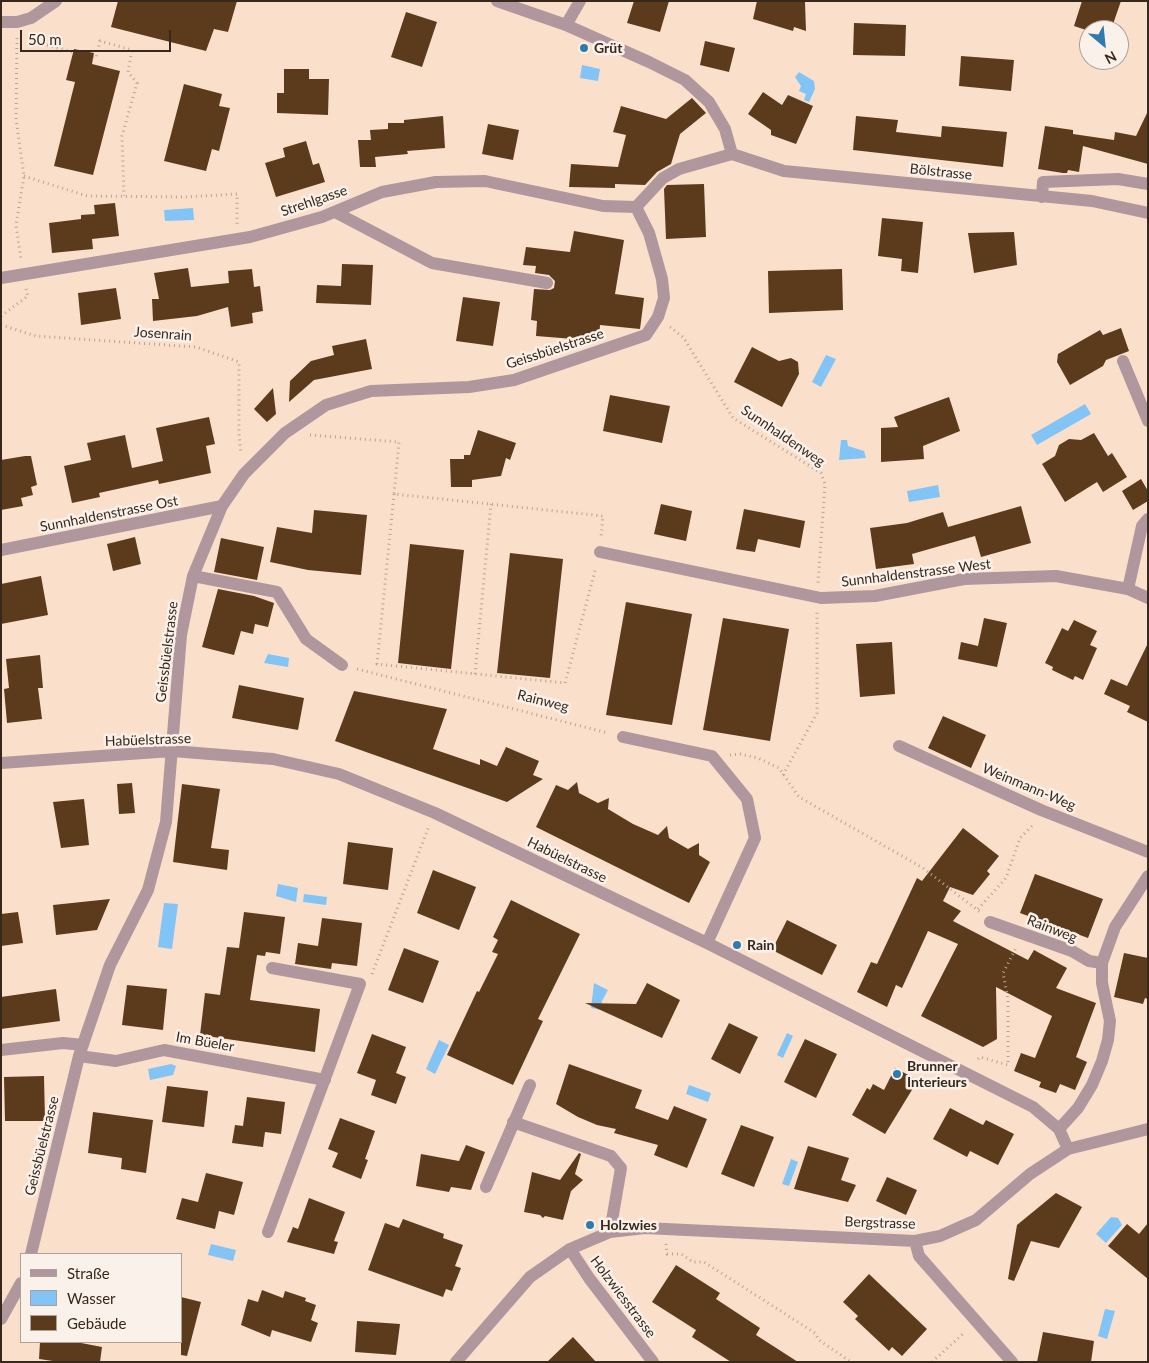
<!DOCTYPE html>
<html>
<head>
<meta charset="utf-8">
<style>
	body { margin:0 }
	#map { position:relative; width:1149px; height:1363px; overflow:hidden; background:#fae0cb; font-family:Lato,sans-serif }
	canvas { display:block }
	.frame { position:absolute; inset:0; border:2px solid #38281b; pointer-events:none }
	.legend { position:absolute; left:20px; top:1253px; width:162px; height:90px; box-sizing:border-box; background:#faf1ea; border:1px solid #aca197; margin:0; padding:6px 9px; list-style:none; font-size:15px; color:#38281b }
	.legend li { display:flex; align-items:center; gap:10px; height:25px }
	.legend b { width:25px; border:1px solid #aca197 }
	.north { position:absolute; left:1079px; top:20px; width:50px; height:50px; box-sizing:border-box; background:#faf1ea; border:1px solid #aca197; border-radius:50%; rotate:152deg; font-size:14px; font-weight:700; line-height:20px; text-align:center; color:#38281b }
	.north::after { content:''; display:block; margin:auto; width:18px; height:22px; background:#307bae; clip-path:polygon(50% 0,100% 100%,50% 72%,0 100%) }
	.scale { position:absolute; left:20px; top:30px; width:151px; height:22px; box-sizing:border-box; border:2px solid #38281b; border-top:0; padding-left:6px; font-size:15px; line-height:18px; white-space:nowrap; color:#38281b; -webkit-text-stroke:4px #faf1ea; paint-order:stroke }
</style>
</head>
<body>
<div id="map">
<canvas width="1149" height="1363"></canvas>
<div class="frame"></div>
<ul class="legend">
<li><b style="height:6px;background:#af979d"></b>Straße</li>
<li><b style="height:14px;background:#82c4f5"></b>Wasser</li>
<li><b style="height:14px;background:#5c3b1c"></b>Gebäude</li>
</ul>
<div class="north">N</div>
<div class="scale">50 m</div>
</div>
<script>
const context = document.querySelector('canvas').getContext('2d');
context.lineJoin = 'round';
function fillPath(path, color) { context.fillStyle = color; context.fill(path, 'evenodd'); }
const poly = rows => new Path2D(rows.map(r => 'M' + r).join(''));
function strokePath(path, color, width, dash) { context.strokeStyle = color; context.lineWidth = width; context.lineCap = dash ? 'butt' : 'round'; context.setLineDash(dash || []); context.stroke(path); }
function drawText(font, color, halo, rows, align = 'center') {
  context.font = font + ' Lato,sans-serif'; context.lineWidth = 5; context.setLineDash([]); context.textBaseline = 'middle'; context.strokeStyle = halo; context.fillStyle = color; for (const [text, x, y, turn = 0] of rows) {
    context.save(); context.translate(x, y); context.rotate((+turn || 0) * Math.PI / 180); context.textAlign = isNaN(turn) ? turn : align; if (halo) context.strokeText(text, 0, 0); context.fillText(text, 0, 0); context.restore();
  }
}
fillPath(poly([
	[582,65,600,69,598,81,580,78],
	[799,72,814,81,815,89,809,102,804,100,806,94,799,91,801,86,795,77],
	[193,208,194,220,165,221,164,210],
	[826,355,836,359,821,387,812,382],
	[1085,404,1091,414,1037,445,1031,435],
	[841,440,847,440,848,446,864,451,866,458,839,460],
	[938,485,940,497,909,502,907,491],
	[268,654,289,658,288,667,264,663],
	[278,884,298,888,296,902,276,896],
	[304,894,327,897,326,905,303,902],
	[164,903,178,904,172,949,158,947],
	[594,983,608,990,602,1001,601,1010,591,1008],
	[787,1033,793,1036,783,1058,777,1055],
	[439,1040,449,1045,435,1074,426,1069],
	[171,1064,176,1066,173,1075,150,1080,148,1069],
	[689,1085,711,1093,708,1102,686,1094],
	[791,1159,798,1162,789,1186,782,1184],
	[1111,1217,1118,1218,1122,1225,1106,1243,1096,1234],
	[211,1244,236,1250,233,1261,208,1255],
	[1105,1309,1115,1311,1107,1339,1098,1336]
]), '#82c4f5');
fillPath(poly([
	[118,1,237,1,228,32,214,29,206,51,111,27],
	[634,1,669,1,660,32,627,23],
	[757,1,805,2,806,31,794,27,793,31,753,19],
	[1082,1,1121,1,1111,30,1086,30,1074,26],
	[406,12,437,22,422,67,391,57],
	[854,23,906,25,905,56,853,55],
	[705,41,735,48,729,72,700,65],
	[74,49,94,53,92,64,120,71,93,175,54,166,75,82,66,80],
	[961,56,1014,60,1011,91,959,86],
	[284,69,309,69,309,79,329,79,328,115,277,113,277,93,284,93],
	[184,84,222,94,219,106,230,108,219,151,212,149,206,171,164,161],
	[763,92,782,105,788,95,813,106,796,144,771,135,771,130,748,114],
	[692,98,706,113,680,134,671,164,657,172,645,185,615,184,615,188,569,187,571,164,618,167,626,135,613,132,621,106,666,119],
	[1148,111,1148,164,1083,146,1079,172,1068,170,1067,173,1063,173,1038,169,1045,126,1073,130,1073,134,1114,140,1115,132,1136,136],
	[443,116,445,148,407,151,408,154,375,157,376,167,360,167,358,140,371,140,370,130,388,129,388,123,404,123,404,120],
	[856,116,898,120,896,132,941,137,942,126,1007,132,1003,167,853,150],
	[488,124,519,130,513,160,482,154],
	[306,141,313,165,319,163,325,182,276,197,265,163,285,157,283,148],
	[704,184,706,237,666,239,664,189,667,185],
	[115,203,119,236,92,239,93,249,52,253,49,223,81,219,81,215,95,214,94,205],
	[882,218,923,222,918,273,901,271,902,259,878,256],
	[574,231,624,240,615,294,644,298,640,329,600,325,599,341,536,336,537,321,531,320,534,289,550,290,554,288,555,281,549,275,535,273,536,266,523,265,526,247,570,252],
	[1014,232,1017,265,974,273,968,233],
	[342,264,373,265,371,305,316,303,317,285,341,286],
	[188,268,191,287,229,283,228,271,252,269,254,287,260,286,263,311,252,313,253,323,231,327,228,307,197,316,153,321,152,299,159,299,154,273],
	[842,269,843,310,769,313,768,271],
	[116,288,121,319,81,325,78,293],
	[463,297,500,302,493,346,456,341],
	[1121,328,1129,351,1106,360,1103,366,1070,385,1057,362,1058,354,1100,330,1103,335],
	[366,339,372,369,314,380,289,402,290,381,311,361,334,355,332,346],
	[752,347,779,361,791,358,798,362,799,374,782,407,734,382],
	[273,388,276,414,267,422,254,409],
	[610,395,670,406,662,443,603,431],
	[949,397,960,431,923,446,924,459,881,462,881,428,898,427,894,417],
	[209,417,215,444,206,446,211,473,159,484,158,480,99,493,100,497,72,503,64,466,91,460,87,443,125,435,132,468,163,461,156,428],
	[478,430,516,443,510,460,506,458,501,476,472,480,472,487,451,487,450,459,464,459,464,455,470,455],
	[1094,433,1108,456,1112,453,1127,477,1103,492,1097,482,1065,502,1042,464,1055,456,1059,445,1069,439,1081,440],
	[25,456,31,456,37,485,31,487,33,495,21,498,23,506,1,510,1,460],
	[1141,479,1148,491,1148,501,1133,510,1122,491],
	[661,504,692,511,686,541,654,534],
	[1021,506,1031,543,981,557,975,536,912,554,914,564,876,569,870,528,907,523,943,512,948,527],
	[744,509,805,521,800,548,758,539,755,552,736,549],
	[314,510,367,515,361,575,308,570,270,562,277,527,312,533],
	[135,537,141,564,113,571,107,544],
	[221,538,264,547,257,580,214,572],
	[410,544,464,550,451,669,398,663],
	[510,553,563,559,550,678,497,673],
	[41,576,48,615,1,624,1,584],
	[218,589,254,596,274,603,268,627,255,624,253,634,241,631,234,655,202,647],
	[626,602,692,614,672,725,606,715],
	[723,618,789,629,770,741,703,730],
	[984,618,1007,623,997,667,958,659,961,642,978,646],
	[1074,620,1097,631,1090,645,1097,648,1083,680,1075,676,1073,680,1052,670,1053,667,1045,663,1062,628,1068,631],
	[892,642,895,694,860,697,856,644],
	[1148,643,1148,722,1127,712,1130,706,1104,694,1111,679,1127,686],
	[40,655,43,688,38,688,42,719,7,723,4,689,9,688,6,659],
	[239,685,304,698,298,730,232,718],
	[354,691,447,709,433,749,480,765,480,759,497,766,506,747,539,761,533,775,543,779,507,802,335,741],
	[943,716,986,735,971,768,928,748],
	[577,782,579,793,598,803,609,798,608,809,633,824,658,835,667,826,669,838,688,849,699,843,699,855,710,862,689,903,536,827,556,785,568,790],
	[132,783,135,813,119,814,117,784],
	[182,784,220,789,211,848,229,850,227,870,173,862],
	[84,799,89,845,61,848,53,802],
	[963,828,999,856,987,871,990,874,973,895,950,887,943,901,961,911,953,921,1028,960,1034,950,1067,968,1056,988,1096,1003,1076,1057,1087,1062,1075,1090,1060,1084,1056,1093,1039,1087,1041,1082,1014,1071,1021,1053,1035,1058,1052,1016,996,987,997,1039,983,1047,921,1016,958,944,928,931,902,988,896,985,887,1007,857,992,871,962,877,964,917,878,922,881],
	[348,842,393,848,388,890,343,884],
	[433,870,476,887,459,930,417,913],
	[1035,874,1103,899,1088,938,1020,913],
	[110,899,97,930,56,935,53,905],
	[511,900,580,934,538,1019,543,1021,513,1085,447,1055,477,991,479,992,498,954,492,952,498,940,493,937],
	[18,912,23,943,1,946,1,914],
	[244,912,285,917,280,954,266,952,265,956,257,955,250,1000,320,1009,315,1052,200,1035,205,993,220,995,227,947,239,948],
	[322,918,362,923,357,966,332,963,331,969,295,964,298,943,318,946],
	[787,920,837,945,822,975,772,950],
	[404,948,439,961,423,1003,388,990],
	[1124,953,1148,958,1148,999,1145,998,1143,1004,1114,997],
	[647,983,680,1000,662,1038,585,1003,636,1004],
	[127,985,167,989,163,1030,122,1025],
	[56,989,60,1021,1,1029,1,997],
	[729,1023,758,1037,740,1074,711,1059],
	[372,1034,406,1047,396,1073,406,1077,396,1104,371,1095,376,1080,357,1073],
	[805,1039,837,1054,816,1098,784,1082],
	[569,1064,642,1090,635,1108,668,1120,674,1106,707,1119,687,1168,654,1155,658,1145,614,1133,616,1129,597,1125,578,1117,556,1104],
	[895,1068,918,1080,885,1134,852,1115,867,1088,870,1090,873,1084,884,1090],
	[44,1076,45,1121,5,1121,4,1077],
	[167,1086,208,1091,204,1127,162,1122],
	[247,1097,285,1102,281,1134,265,1132,263,1147,232,1143,235,1125,243,1126],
	[950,1108,983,1125,986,1120,1014,1134,998,1165,970,1151,967,1157,933,1139],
	[93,1112,153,1120,146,1173,121,1169,122,1158,88,1153],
	[340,1118,375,1131,365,1159,368,1160,361,1179,332,1167,338,1153,328,1149],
	[741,1125,774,1137,754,1187,721,1174],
	[466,1145,485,1152,471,1190,451,1187,449,1192,416,1186,421,1154,459,1161],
	[808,1146,849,1158,841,1180,856,1185,848,1202,794,1189],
	[579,1153,581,1154,575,1174,583,1180,571,1191,563,1220,545,1216,543,1218,540,1215,524,1212,532,1172,560,1180],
	[206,1173,243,1182,234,1215,219,1211,215,1229,176,1219,182,1198,198,1202],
	[887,1177,917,1190,906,1215,876,1201],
	[1056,1193,1082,1207,1059,1248,1031,1241,1014,1281,1008,1279,1017,1225],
	[309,1198,345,1212,334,1241,338,1242,334,1254,287,1242,293,1227,298,1229],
	[403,1219,444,1234,443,1238,463,1245,455,1266,461,1268,452,1291,446,1289,443,1297,368,1270,385,1223,399,1228],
	[1148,1223,1148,1279,1108,1246,1127,1224,1139,1234],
	[676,1265,720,1293,716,1299,760,1328,756,1335,798,1362,731,1362,692,1337,696,1330,652,1302],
	[869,1274,927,1329,902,1356,892,1347,889,1351,855,1319,858,1316,843,1302],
	[262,1290,283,1298,285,1291,306,1298,305,1301,316,1305,311,1320,318,1323,311,1342,272,1330,270,1337,241,1325,248,1299,258,1302],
	[181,1297,201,1302,187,1356,181,1355],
	[357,1321,400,1324,396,1355,355,1352],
	[1043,1332,1094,1341,1091,1362,1037,1362],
	[573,1337,596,1362,547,1362],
	[40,1342,76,1342,102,1347,100,1362,60,1362,39,1359]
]), '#5c3b1c');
strokePath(poly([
	[33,33,39,43,73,52],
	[17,38,16,119,24,176,16,225,21,260],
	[93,57,96,58,100,41,132,50,128,72,137,83,122,136,124,196],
	[24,176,87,196,185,197,237,194,237,224],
	[1,316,28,296,26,289],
	[1,325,36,336,196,347,239,362,239,434,241,454],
	[670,327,683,337,733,418,821,473,825,484,818,583],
	[310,435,399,442,394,494,603,516,601,537],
	[394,494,377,664,565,683,596,567],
	[357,669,608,733],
	[475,674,491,504],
	[730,755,740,754,758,758,779,768,799,797,923,868,980,912],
	[783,775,817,713,817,612],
	[978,909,1006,878,1020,838,1034,824],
	[372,974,429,826],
	[978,1059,980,1057,1008,1065,1008,999,1003,973,1016,948],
	[666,1244,667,1254,681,1254,693,1262,704,1262,815,1333,819,1340,851,1362],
	[932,1362,965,1332]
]), '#baa391', 3, [1, 4]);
strokePath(poly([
	[497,1,566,25,649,62,685,80,709,102,725,129,732,154,679,169,663,178,636,207],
	[1,22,17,22,31,18,56,1],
	[566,25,580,1],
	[732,154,784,171,1092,201,1148,213],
	[1042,197,1043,182,1118,179,1148,184],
	[335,212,432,263,547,283],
	[1,278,250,237,322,217,382,192,436,182,485,181,603,206,636,207],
	[1123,361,1148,421],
	[1,550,222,506],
	[600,552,821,598,875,596,964,579,1056,576,1128,589,1148,598],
	[193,576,277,592,306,639,342,665],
	[1128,589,1142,526,1148,519],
	[623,737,712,756,747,799,755,838,707,943],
	[899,746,1041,810,1148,852],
	[1,763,172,751,273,759,339,774,435,813,707,943,1033,1107,1059,1129,1068,1149],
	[990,922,1072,951,1089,961,1102,963],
	[1,1050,63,1043,83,1045],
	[79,1056,116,1061,164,1050,325,1080],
	[513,1122,611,1156,621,1168,610,1232],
	[1059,1129,1078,1108,1092,1085,1102,1061,1108,1040,1110,1021,1102,983,1102,963,1115,927,1148,876],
	[486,1187,530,1085],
	[268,1232,360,984,272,968],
	[915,1241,919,1256,1012,1362],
	[570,1249,589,1278,653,1362],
	[31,1254,79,1056,110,965,148,890,166,822,181,635,193,576,222,506,244,474,285,433,326,405,371,391,469,387,514,380,646,335,658,317,664,298,662,279,649,233,636,207],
	[1,1319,21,1283],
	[456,1362,530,1277,570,1249,610,1232,645,1228,915,1241,940,1236,976,1220,1030,1174,1068,1149,1148,1129]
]), '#af979d', 12);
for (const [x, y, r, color] of [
	[584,48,5,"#307bae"],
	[737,945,5,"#307bae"],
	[897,1074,5,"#307bae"],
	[590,1225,5,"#307bae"]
]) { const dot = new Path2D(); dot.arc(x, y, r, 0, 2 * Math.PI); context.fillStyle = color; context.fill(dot); strokePath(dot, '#faf1ea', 2); }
drawText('bold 14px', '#38281b', '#faf1ea', [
	["Grüt",594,48],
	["Rain",747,945],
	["Brunner",907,1066],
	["Interieurs",907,1082],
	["Holzwies",600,1225]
], 'left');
drawText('14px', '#38281b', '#faf1ea', [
	["Bölstrasse",941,172,6],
	["Strehlgasse",314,201,-19],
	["Josenrain",163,334,4],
	["Geissbüelstrasse",555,349,-18],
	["Sunnhaldenweg",783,436,34],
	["Sunnhaldenstrasse Ost",109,514,-11],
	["Sunnhaldenstrasse West",916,573,-7],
	["Geissbüelstrasse",167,652,-83],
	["Rainweg",543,701,14],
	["Habüelstrasse",148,740,-2],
	["Weinmann-Weg",1029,787,23],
	["Habüelstrasse",567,860,26],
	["Rainweg",1052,929,21],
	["Im Büeler",205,1042,10],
	["Geissbüelstrasse",42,1146,-76],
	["Bergstrasse",880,1223,2],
	["Holzwiesstrasse",623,1297,53]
]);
</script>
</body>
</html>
